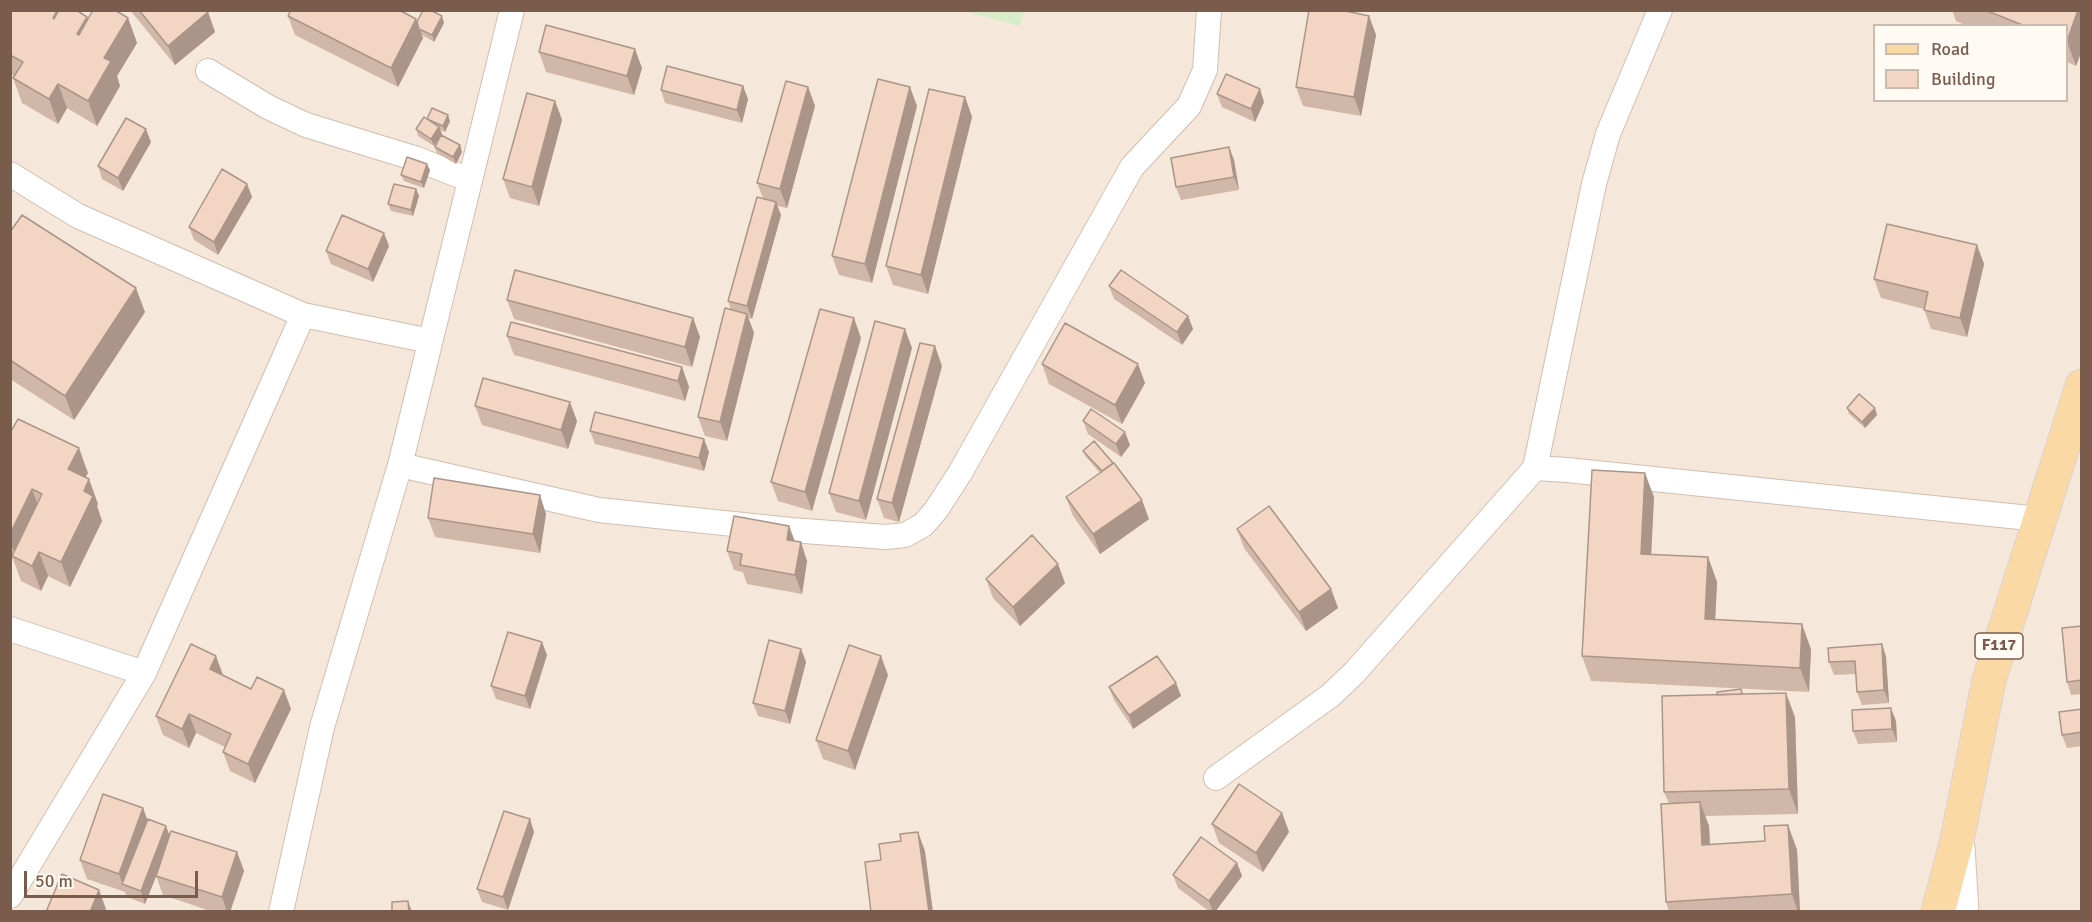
<!DOCTYPE html>
<html>
<head>
<meta charset="utf-8">
<style>
	body { margin:0 }
	#map { position:relative; width:2092px; height:922px; overflow:hidden; background:#fdf6ec; font-family:Signika,sans-serif }
	canvas { display:block }
	.frame { position:absolute; inset:0; border:12px solid #7a5c4d; pointer-events:none }
	.legend { position:absolute; left:1873px; top:24px; width:195px; height:78px; box-sizing:border-box; background:#fffaf3; border:2px solid #cabbb1; margin:0; padding:8px 10px; list-style:none; font-size:18px; color:#7a5c4d }
	.legend li { display:flex; align-items:center; gap:12px; height:30px }
	.legend b { width:30px; border:2px solid #cabbb1 }
	.scale { position:absolute; left:24px; top:871px; width:174px; height:27px; box-sizing:border-box; border:3px solid #7a5c4d; border-top:0; padding-left:8px; font-size:18px; line-height:21px; white-space:nowrap; color:#7a5c4d; -webkit-text-stroke:4px #fffaf3; paint-order:stroke }
</style>
</head>
<body>
<div id="map">
<canvas width="2092" height="922"></canvas>
<div class="frame"></div>
<ul class="legend">
<li><b style="height:8px;background:#fbd9a5"></b>Road</li>
<li><b style="height:16px;background:#f3d5c3"></b>Building</li>
</ul>
<div class="scale">50 m</div>
</div>
<script>
const context = document.querySelector('canvas').getContext('2d');
context.lineJoin = 'round';
function fillPath(path, color) { context.fillStyle = color; context.fill(path, 'evenodd'); }
const poly = rows => new Path2D(rows.map(r => 'M' + r).join(''));
function strokePath(path, color, width, dash) { context.strokeStyle = color; context.lineWidth = width; context.lineCap = dash ? 'butt' : 'round'; context.setLineDash(dash || []); context.stroke(path); }
function drawText(font, color, halo, rows, align = 'center') {
  context.font = font + ' Signika,sans-serif'; context.lineWidth = 5; context.setLineDash([]); context.textBaseline = 'middle'; context.strokeStyle = halo; context.fillStyle = color; for (const [text, x, y, turn = 0] of rows) {
    context.save(); context.translate(x, y); context.rotate((+turn || 0) * Math.PI / 180); context.textAlign = isNaN(turn) ? turn : align; if (halo) context.strokeText(text, 0, 0); context.fillText(text, 0, 0); context.restore();
  }
}
fillPath(poly([
	[11,11,2081,11,2081,911,11,911],
	[1874,26,2066,26,2066,100,1874,100]
]), '#f5e8da');
fillPath(poly([
	[964,11,1024,11,1020,26]
]), '#d8ecc9');
const street = poly([
	[208,71,268,107,306,125,417,159,470,180],
	[10,174,78,216,303,315,430,341],
	[400,465,599,510,791,530,886,537,905,535,923,525,936,510,960,473,1132,167,1189,106,1205,70,1209,10],
	[1535,468,1594,184,1608,134,1660,10],
	[10,629,144,673],
	[1216,778,1331,695,1355,672,1535,468,1567,470,2039,519],
	[10,896,144,673,303,315],
	[281,912,322,727,400,465,512,10]
]);
const secondary = poly([
	[1958,847,1962,912]
]);
const primary = poly([
	[1938,912,1957,840,1989,680,2082,386]
]);
strokePath(street, '#d1beb0', 26);
strokePath(secondary, '#d6c0b0', 35);
strokePath(primary, '#dad1cd', 35);
strokePath(street, '#fff', 24);
strokePath(secondary, '#fff', 33);
strokePath(primary, '#fbd9a5', 33);
fillPath(poly([
	[12,10,81,10,80,13,87,17,88,19,128,18,137,43,117,76,120,86,97,126,67,108,58,124,22,103,13,78,14,76,10,74,10,13],
	[130,10,207,10,215,32,175,65],
	[1952,10,2082,10,2082,50,2076,66,2067,62,2067,26,1967,26,1956,21],
	[288,16,416,19,417,22,444,23,434,42,422,35,423,38,398,87,295,35],
	[1369,16,1376,35,1361,116,1303,106,1296,87],
	[539,52,642,68,634,95,546,72],
	[808,87,815,106,787,208,777,206,781,215,752,319,748,318,754,333,727,441,705,436,698,417,731,310,728,301,763,198,757,183],
	[661,90,748,99,742,123,665,103],
	[1217,94,1264,102,1255,122,1222,107],
	[965,97,972,117,928,294,893,285,886,266],
	[555,101,562,120,539,206,510,198,503,179],
	[917,106,872,283,839,275,832,256],
	[427,119,450,121,445,132,440,130,442,134,434,146,418,136,416,129],
	[151,142,123,191,102,179,98,166],
	[460,145,462,152,456,164,437,153,435,147],
	[1229,147,1234,160,1239,190,1181,200,1176,187],
	[430,170,424,188,404,181,401,175],
	[247,184,252,197,218,255,194,240,189,227],
	[416,189,419,196,413,216,391,211,388,204],
	[10,232,145,312,74,420,10,379],
	[389,246,373,282,331,264,326,251],
	[1984,264,1967,337,1931,329,1924,309,1881,298,1874,279],
	[1109,286,1188,316,1193,329,1182,345,1114,299],
	[507,300,693,318,700,337,692,367,514,319],
	[507,336,682,367,689,387,685,401,514,355],
	[861,338,812,511,778,501,771,482],
	[912,348,866,520,836,512,829,493],
	[1042,364,1145,383,1122,424,1049,384],
	[942,366,899,522,884,518,877,499],
	[475,406,577,421,568,449,482,425],
	[1847,408,1877,415,1865,428,1849,414],
	[1083,421,1130,445,1121,457,1088,434],
	[590,431,709,452,704,471,595,444],
	[10,433,88,473,85,477,98,504,97,506,102,521,70,587,48,576,41,591,21,581,13,559,10,558],
	[1083,451,1149,519,1100,554,1073,516,1066,497,1100,473,1086,457],
	[1654,497,1651,554,1708,557,1717,582,1715,619,1811,649,1809,692,1591,681,1582,656],
	[546,514,540,553,435,537,428,518],
	[789,526,795,541,807,561,802,594,747,584,743,572,734,570,727,551],
	[1237,529,1331,589,1338,608,1306,631,1244,548],
	[986,579,1065,583,1020,626,993,598],
	[2082,626,2082,694,2071,695,2067,682],
	[1882,644,1886,657,1889,703,1862,705,1857,692,1856,674,1834,675,1829,662],
	[801,649,806,662,790,724,758,716,753,703],
	[547,655,530,709,496,699,491,686],
	[223,675,291,709,255,783,230,771,223,752,225,747,196,733,189,748,163,735,156,716],
	[888,675,855,770,823,759,816,740],
	[1176,683,1181,696,1133,729,1114,700,1109,687],
	[1743,694,1795,717,1798,814,1705,816,1709,826,1710,844,1765,841,1788,825,1797,850,1800,912,1669,912,1666,902,1669,803,1664,792],
	[2082,709,2082,746,2067,748,2062,735],
	[1896,721,1897,742,1858,744,1853,731],
	[143,808,147,820,166,826,169,836,237,852,244,871,230,912,213,912,163,895,156,876,145,904,127,897,125,892,87,879,80,860],
	[1282,813,1289,832,1263,872,1219,843,1212,824],
	[534,832,508,910,482,902,477,889],
	[1237,863,1242,876,1215,912,1210,912,1178,888,1173,875]
]), '#d1b7a8');
fillPath(poly([
	[57,10,81,10,62,43,53,18],
	[2077,10,2082,10,2082,50,2076,66,2067,41],
	[208,12,215,32,175,65,168,46],
	[442,16,444,23,434,42,432,35],
	[1369,16,1376,35,1361,116,1354,97],
	[87,17,96,41,77,34],
	[128,18,137,43,117,76,120,86,97,126,88,101,104,58],
	[416,19,423,38,398,87,391,68],
	[635,49,642,68,634,95,627,76],
	[58,84,67,108,58,124,49,99],
	[743,86,748,99,742,123,737,110],
	[808,87,815,106,787,208,780,189],
	[910,87,917,106,872,283,865,264],
	[1260,89,1264,102,1255,122,1251,109],
	[965,97,972,117,928,294,921,275],
	[555,101,562,120,539,206,532,187],
	[448,115,450,121,445,132,443,126],
	[439,127,442,134,434,146,431,139],
	[146,129,151,142,123,191,118,178],
	[460,145,462,152,456,164,453,157],
	[1229,147,1234,160,1239,190,1234,177],
	[427,164,430,170,424,188,421,182],
	[247,184,252,197,218,255,214,242],
	[416,189,419,196,413,216,411,210],
	[776,202,781,215,752,319,747,306],
	[384,233,389,246,373,282,368,269],
	[1977,245,1984,264,1967,337,1960,318],
	[136,288,145,312,74,420,65,396],
	[747,314,754,333,727,441,720,422],
	[1188,316,1193,329,1182,345,1177,332],
	[693,318,700,337,692,367,685,347],
	[854,318,861,338,812,511,805,492],
	[905,329,912,348,866,520,859,501],
	[935,346,942,366,899,522,892,503],
	[1138,364,1145,383,1122,424,1115,405],
	[682,367,689,387,685,401,678,381],
	[570,402,577,421,568,449,561,430],
	[1875,408,1877,415,1865,428,1862,422],
	[1125,432,1130,445,1121,457,1116,444],
	[704,439,709,452,704,471,699,458],
	[79,448,88,473,77,494,68,469],
	[1645,473,1654,497,1650,578,1641,554],
	[89,479,98,504,97,506,102,521,70,587,61,562,84,491],
	[32,489,41,514,17,559,10,541,10,534],
	[540,495,546,514,540,553,533,534],
	[1142,500,1149,519,1100,554,1093,534],
	[789,526,796,545,787,540],
	[801,542,807,561,802,594,795,575],
	[39,552,48,576,41,591,32,566],
	[1708,557,1717,582,1714,644,1705,619],
	[1058,564,1065,583,1020,626,1013,607],
	[1331,589,1338,608,1306,631,1299,612],
	[1802,624,1811,649,1809,692,1800,668],
	[542,642,547,655,530,709,525,696],
	[1882,644,1886,657,1889,703,1884,690],
	[801,649,806,662,790,724,785,711],
	[216,656,223,675,210,669],
	[881,656,888,675,855,770,848,751],
	[1176,683,1181,696,1133,729,1129,715],
	[284,690,291,709,255,783,248,764],
	[1786,693,1795,717,1798,814,1789,789],
	[1891,708,1896,721,1897,742,1892,729],
	[189,714,196,733,189,748,182,729],
	[1700,802,1709,826,1711,869,1702,845],
	[143,808,150,827,123,885,119,874],
	[1282,813,1289,832,1263,872,1256,853],
	[530,819,534,832,508,910,503,897],
	[1788,825,1797,850,1800,912,1798,912,1792,894],
	[166,826,171,839,145,904,141,891],
	[918,832,925,851,933,912,929,912],
	[237,852,244,871,230,912,227,912,222,897],
	[1237,863,1242,876,1215,912,1213,912,1209,901],
	[99,890,106,909,105,912,90,912],
	[408,901,412,912,409,912]
]), '#aa9588');
const building = poly([
	[12,10,57,10,53,18,54,19,59,10,76,10,87,17,77,34,79,35,93,10,115,10,128,18,104,58,111,61,88,101,58,84,49,99,13,78,23,62,10,55,10,13,12,10],
	[139,10,207,10,208,12,168,46,139,10],
	[291,10,399,10,416,19,391,68,288,16,291,10],
	[423,10,430,10,442,16,432,35,419,29,417,22,423,10],
	[1309,10,1341,10,1369,16,1354,97,1296,87,1309,10],
	[1985,10,2078,10,2067,41,2067,26,2025,26,1985,10],
	[546,25,635,49,627,76,539,52,546,25],
	[667,66,743,86,737,110,661,90,667,66],
	[1226,74,1260,89,1251,109,1217,94,1226,74],
	[878,79,910,87,865,264,832,256,878,79],
	[786,81,808,87,780,189,757,183,786,81],
	[929,89,965,97,921,275,886,266,929,89],
	[527,93,555,101,532,187,503,179,527,93],
	[432,108,448,115,443,126,427,119,432,108],
	[424,117,439,127,431,139,416,129,424,117],
	[126,118,146,129,118,178,98,166,126,118],
	[441,135,460,145,453,157,435,147,441,135],
	[1229,147,1234,177,1176,187,1171,158,1229,147],
	[407,157,427,164,421,182,401,175,407,157],
	[222,169,247,184,214,242,189,227,222,169],
	[394,184,416,189,411,210,388,204,394,184],
	[757,197,776,202,747,306,728,301,757,197],
	[22,215,136,288,65,396,10,360,10,232,22,215],
	[342,215,384,233,368,269,326,251,342,215],
	[1887,224,1977,245,1960,318,1924,310,1928,292,1874,279,1887,224],
	[515,270,693,318,685,347,507,300,515,270],
	[1121,270,1188,316,1177,332,1109,286,1121,270],
	[725,308,747,314,720,422,698,417,725,308],
	[820,309,854,318,805,492,771,482,820,309],
	[875,321,905,329,859,501,829,493,875,321],
	[511,322,682,367,678,381,507,336,511,322],
	[1065,323,1138,364,1115,405,1042,364,1065,323],
	[920,343,935,346,892,503,877,499,920,343],
	[483,378,570,402,561,430,475,406,483,378],
	[1859,394,1875,408,1862,422,1847,408,1859,394],
	[1091,409,1125,432,1116,444,1083,421,1091,409],
	[595,412,704,439,699,458,590,431,595,412],
	[18,419,79,448,68,469,89,479,84,491,93,496,61,562,39,552,32,566,12,556,42,494,32,489,10,534,10,433,18,419],
	[1094,441,1113,463,1102,471,1083,451,1094,441],
	[1114,463,1142,500,1093,534,1066,497,1114,463],
	[1592,470,1645,473,1641,554,1708,557,1705,619,1802,624,1800,668,1582,656,1592,470],
	[434,478,540,495,533,534,428,518,434,478],
	[1269,506,1331,589,1299,612,1237,529,1269,506],
	[734,516,789,526,787,540,801,542,795,575,740,565,742,554,727,551,734,516],
	[1032,535,1058,564,1013,607,986,579,1032,535],
	[2082,626,2082,680,2067,682,2062,628,2082,626],
	[508,632,542,642,525,696,491,686,508,632],
	[769,640,801,649,785,711,753,703,769,640],
	[191,644,216,656,210,669,251,689,257,677,284,690,248,764,223,752,231,734,189,714,182,729,156,716,191,644],
	[1882,644,1884,690,1857,692,1855,661,1829,662,1828,648,1882,644],
	[849,645,881,656,848,751,816,740,849,645],
	[1157,656,1176,683,1129,715,1109,687,1157,656],
	[1741,689,1742,694,1717,695,1717,692,1741,689],
	[1786,693,1789,789,1664,792,1662,696,1786,693],
	[1891,708,1892,729,1853,731,1852,710,1891,708],
	[2082,709,2082,732,2062,735,2059,712,2082,709],
	[1239,784,1282,813,1256,853,1212,824,1239,784],
	[103,794,143,808,119,874,80,860,103,794],
	[1700,802,1702,845,1765,841,1764,826,1788,825,1792,894,1666,902,1661,804,1700,802],
	[504,811,530,819,503,897,477,889,504,811],
	[148,819,166,826,141,891,122,884,148,819],
	[171,831,237,852,222,897,156,876,171,831],
	[918,832,929,912,871,912,865,862,881,860,879,844,901,841,900,834,918,832],
	[1201,837,1237,863,1209,901,1173,875,1201,837],
	[62,874,99,890,90,912,46,912,62,874],
	[408,901,409,912,392,912,392,902,408,901]
]);
fillPath(building, '#f3d5c3');
strokePath(building, '#aa9588', 1.5);
for (const [x, y, w] of [
	[1999,646,48]
]) { const box = new Path2D(); box.roundRect(x - w / 2, y - 13, w, 26, 4.5); context.fillStyle = '#fffaf3'; context.fill(box); strokePath(box, '#7a5c4d', 1.5); }
drawText('bold 16px', '#7a5c4d', null, [
	["F117",1999,646]
]);
</script>
</body>
</html>
